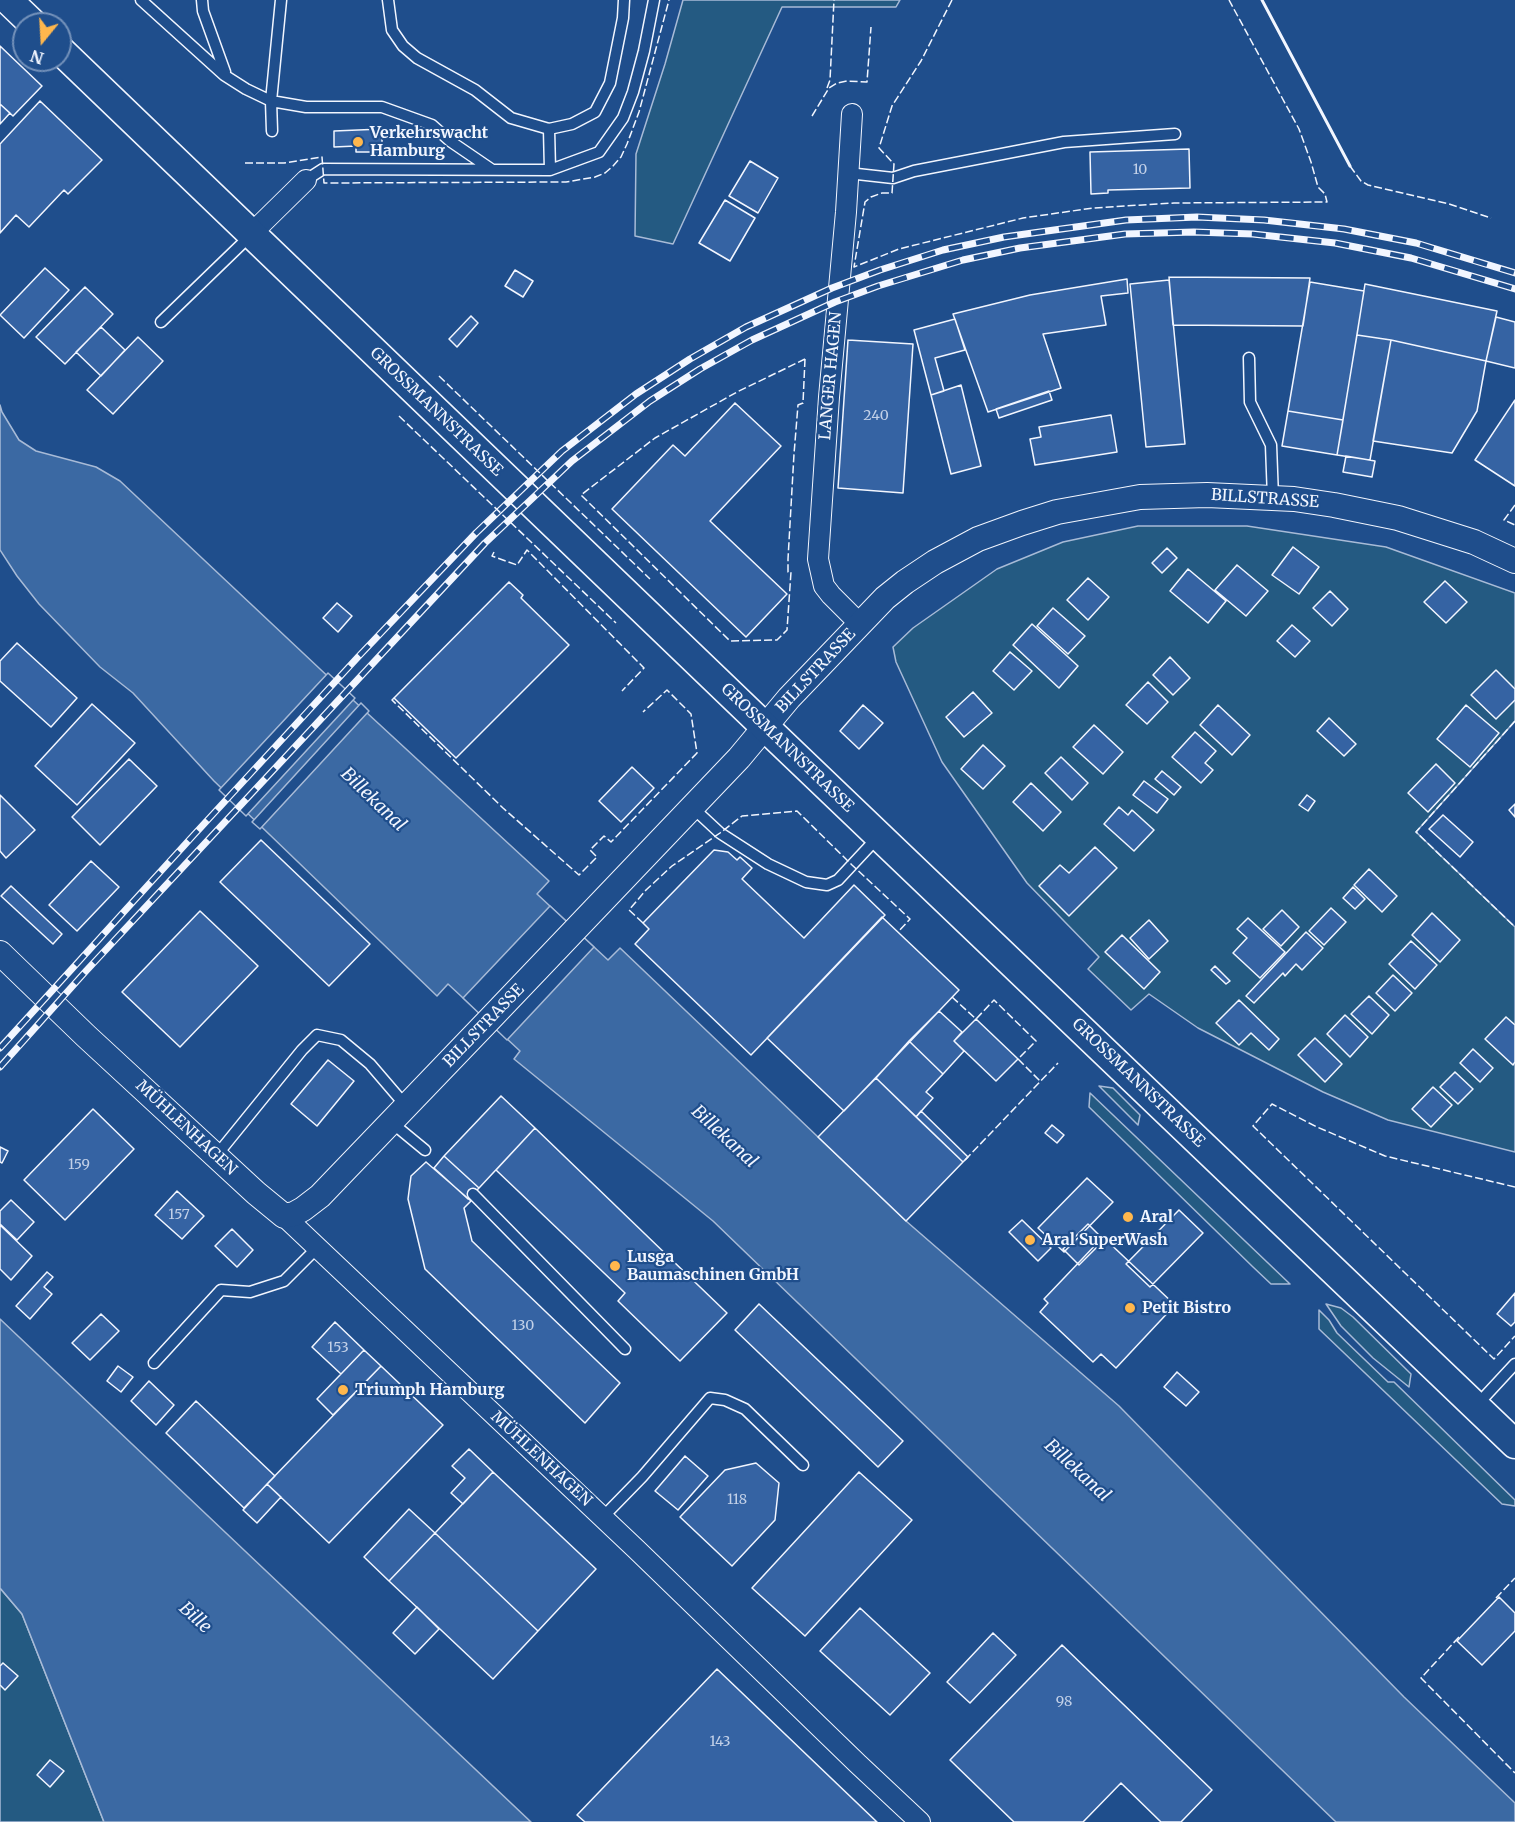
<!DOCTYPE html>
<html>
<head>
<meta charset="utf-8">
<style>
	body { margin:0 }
	#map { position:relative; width:1515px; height:1822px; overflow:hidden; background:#1f4e8c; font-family:Merriweather,serif }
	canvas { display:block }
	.north { position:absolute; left:12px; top:12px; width:60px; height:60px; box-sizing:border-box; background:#1f4e8c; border:2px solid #7391ba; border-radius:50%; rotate:198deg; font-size:16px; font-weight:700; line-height:24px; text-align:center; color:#f2f6ff }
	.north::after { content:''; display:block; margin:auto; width:21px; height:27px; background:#ffb74d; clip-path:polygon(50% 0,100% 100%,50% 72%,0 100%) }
</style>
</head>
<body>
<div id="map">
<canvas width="1515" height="1822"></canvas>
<div class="north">N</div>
</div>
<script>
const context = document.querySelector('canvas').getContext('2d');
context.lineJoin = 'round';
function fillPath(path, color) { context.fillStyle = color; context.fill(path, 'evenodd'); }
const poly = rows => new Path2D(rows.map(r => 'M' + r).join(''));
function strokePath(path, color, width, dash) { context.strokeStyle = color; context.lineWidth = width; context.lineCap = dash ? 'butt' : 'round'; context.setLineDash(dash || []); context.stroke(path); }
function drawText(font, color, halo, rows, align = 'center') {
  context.font = font + ' Merriweather,serif'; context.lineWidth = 4.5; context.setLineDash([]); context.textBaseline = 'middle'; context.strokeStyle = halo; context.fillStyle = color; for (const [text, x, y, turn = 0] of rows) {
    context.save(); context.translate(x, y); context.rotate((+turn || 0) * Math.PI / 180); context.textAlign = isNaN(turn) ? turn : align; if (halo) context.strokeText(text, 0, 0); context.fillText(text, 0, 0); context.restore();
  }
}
const green = poly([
	[683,0,900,0,896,7,782,7,673,244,635,236,636,154,665,64,683,0],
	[1138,526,1247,526,1386,547,1515,593,1515,721,1416,832,1515,927,1515,1152,1388,1120,1323,1092,1198,1028,1149,994,1131,1010,1088,969,1099,957,1027,883,942,762,896,662,893,647,913,628,997,569,1063,542,1138,526],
	[1099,1086,1113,1088,1140,1115,1138,1125,1099,1086],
	[1090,1093,1290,1284,1271,1284,1253,1267,1089,1107,1090,1093],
	[1326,1304,1341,1308,1353,1317,1411,1374,1409,1387,1373,1358,1341,1326,1326,1304],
	[1319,1310,1329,1320,1337,1333,1388,1382,1394,1382,1515,1500,1515,1506,1502,1504,1319,1329,1319,1310],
	[0,1588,22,1614,104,1822,0,1822,0,1588]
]);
fillPath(green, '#245a82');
strokePath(green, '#a8bbd7', 1.5);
const water = poly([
	[0,405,2,412,19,440,36,451,96,467,120,481,353,700,549,881,537,894,608,960,620,948,906,1221,1119,1406,1404,1697,1515,1803,1515,1822,1336,1822,713,1221,514,1059,520,1051,448,984,437,996,214,781,133,693,100,667,39,604,17,576,0,550,0,405],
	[0,1319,226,1533,531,1822,104,1822,22,1614,0,1588,0,1319]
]);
fillPath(water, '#3b69a3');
strokePath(water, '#a8bbd7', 1.5);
const pier = poly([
	[328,673,355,698,246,816,219,790,328,673],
	[361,703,369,711,260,829,252,822,361,703],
	[550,906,594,947,507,1040,463,998,550,906]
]);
fillPath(pier, '#1f4e8c');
strokePath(pier, '#a8bbd7', 1.5);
const building = poly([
	[0,46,42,86,13,116,0,104,0,46],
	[40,101,102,160,68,194,64,190,29,227,16,215,0,233,0,144,40,101],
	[0,104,10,113,0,124,0,104],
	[382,129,382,146,376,146,377,152,356,152,356,146,334,147,334,131,382,129],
	[1189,149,1190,188,1108,190,1108,193,1091,194,1090,152,1189,149],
	[750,161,778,178,758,213,729,196,750,161],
	[725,200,755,218,730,261,699,243,725,200],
	[45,268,69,290,24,338,0,315,45,268],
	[515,270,533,281,523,297,505,286,515,270],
	[1169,277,1310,278,1303,326,1173,325,1169,277],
	[1127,279,1128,293,1101,296,1106,325,1043,334,1061,388,988,412,953,314,1030,295,1127,279],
	[1169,280,1185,444,1146,447,1130,284,1169,280],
	[1310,282,1364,291,1343,420,1288,411,1310,282],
	[1365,284,1497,311,1486,361,1391,340,1357,335,1365,284],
	[85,287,113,314,65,364,36,337,85,287],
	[471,316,478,323,457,347,449,339,471,316],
	[1496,317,1515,322,1515,368,1486,361,1496,317],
	[955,319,965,350,935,358,944,391,931,395,914,330,955,319],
	[101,327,125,350,101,376,76,352,101,327],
	[1357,335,1391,340,1370,460,1337,455,1357,335],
	[138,337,163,361,113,414,87,390,138,337],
	[848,340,913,344,903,493,838,488,848,340],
	[1391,340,1486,361,1477,411,1452,453,1373,441,1391,340],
	[961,385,981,466,951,474,931,395,961,385],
	[1049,391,1052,400,999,418,996,409,1049,391],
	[1515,400,1515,486,1475,460,1515,400],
	[735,403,781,446,710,521,787,594,746,637,612,509,673,445,685,456,735,403],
	[1288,411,1343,420,1337,455,1282,446,1288,411],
	[1111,415,1117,452,1035,465,1030,439,1041,437,1039,427,1111,415],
	[1346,456,1375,461,1372,477,1343,472,1346,456],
	[1293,547,1319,567,1299,594,1272,575,1293,547],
	[1167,548,1177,558,1162,573,1152,563,1167,548],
	[1237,565,1268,591,1246,616,1215,590,1237,565],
	[1188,569,1226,601,1208,623,1170,591,1188,569],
	[1088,578,1109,597,1088,620,1067,600,1088,578],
	[1445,581,1467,602,1446,623,1424,602,1445,581],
	[509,582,523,595,521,598,569,645,456,758,394,698,509,582],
	[1330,591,1348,609,1332,626,1313,608,1330,591],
	[337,603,352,616,338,632,323,618,337,603],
	[1053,608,1085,636,1068,654,1037,626,1053,608],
	[1032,624,1078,666,1059,688,1013,645,1032,624],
	[1292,625,1310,641,1295,657,1277,641,1292,625],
	[17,643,77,698,51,727,0,681,0,661,17,643],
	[1010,652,1032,671,1014,690,993,671,1010,652],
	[1170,657,1190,678,1173,695,1153,675,1170,657],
	[1496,670,1515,689,1515,700,1496,719,1471,695,1496,670],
	[1148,682,1168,702,1147,724,1126,705,1148,682],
	[973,692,992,713,964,737,946,717,973,692],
	[92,704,135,743,77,805,35,766,92,704],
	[863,705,883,723,859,749,840,731,863,705],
	[1218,705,1250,735,1232,755,1200,725,1218,705],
	[1466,705,1499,733,1470,767,1437,739,1466,705],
	[1329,718,1356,744,1344,756,1317,731,1329,718],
	[1094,725,1123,752,1103,774,1073,747,1094,725],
	[1195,732,1216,751,1205,763,1213,770,1201,783,1172,757,1195,732],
	[983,745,1005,766,983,789,961,769,983,745],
	[1061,757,1088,783,1072,800,1045,773,1061,757],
	[129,759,157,786,100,845,72,817,129,759],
	[1436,764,1455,783,1428,812,1408,793,1436,764],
	[632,767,654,788,621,822,599,801,632,767],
	[1162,771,1181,787,1174,795,1155,779,1162,771],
	[1144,781,1168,799,1157,813,1133,795,1144,781],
	[1031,783,1061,812,1043,831,1013,802,1031,783],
	[0,795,35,830,6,858,0,851,0,795],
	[1307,795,1315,801,1308,811,1299,805,1307,795],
	[1515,804,1515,817,1509,810,1515,804],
	[1119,807,1128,815,1132,810,1154,830,1134,851,1104,824,1119,807],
	[1443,815,1473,842,1460,857,1429,829,1443,815],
	[261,840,370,944,329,986,220,882,261,840],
	[1095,847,1117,868,1069,916,1039,886,1060,865,1069,873,1095,847],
	[714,850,728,852,737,860,740,857,752,868,742,879,804,938,854,885,885,915,751,1055,635,944,649,929,643,923,714,850],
	[91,861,119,887,77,931,49,905,91,861],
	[1369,869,1397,896,1382,912,1354,885,1369,869],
	[11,886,62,934,53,944,1,896,11,886],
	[1353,887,1365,899,1355,909,1343,898,1353,887],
	[1331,908,1346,922,1324,945,1309,931,1331,908],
	[1282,910,1299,927,1281,946,1263,929,1282,910],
	[200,911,258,966,180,1047,122,992,200,911],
	[1432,913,1460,940,1440,962,1412,935,1432,913],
	[882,917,959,990,844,1111,767,1038,882,917],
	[1248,918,1285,952,1260,978,1233,953,1247,938,1237,929,1248,918],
	[1149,920,1168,941,1149,959,1130,938,1149,920],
	[1306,932,1323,948,1302,970,1296,964,1285,976,1283,973,1254,1003,1246,996,1306,932],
	[1122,935,1160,972,1144,989,1105,952,1122,935],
	[1411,941,1437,965,1415,989,1389,964,1411,941],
	[1215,966,1230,981,1226,984,1211,970,1215,966],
	[1393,975,1412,993,1395,1011,1376,993,1393,975],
	[1369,996,1389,1015,1372,1034,1351,1014,1369,996],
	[1239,1000,1279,1039,1269,1050,1251,1033,1239,1045,1216,1023,1239,1000],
	[939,1011,962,1032,954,1041,964,1051,943,1074,909,1041,939,1011],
	[1345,1015,1368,1037,1350,1057,1327,1034,1345,1015],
	[1506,1017,1515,1025,1515,1062,1513,1065,1485,1039,1506,1017],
	[976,1019,1018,1059,996,1081,954,1041,976,1019],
	[1315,1038,1342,1064,1325,1082,1298,1055,1315,1038],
	[909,1041,943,1074,926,1092,933,1098,916,1117,876,1078,909,1041],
	[1473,1049,1493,1068,1480,1082,1460,1063,1473,1049],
	[328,1060,354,1081,317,1126,291,1104,328,1060],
	[1455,1072,1473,1089,1458,1104,1440,1087,1455,1072],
	[876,1078,963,1162,906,1221,818,1137,876,1078],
	[1433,1087,1452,1105,1431,1127,1412,1109,1433,1087],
	[501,1096,535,1128,479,1188,444,1156,501,1096],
	[93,1109,134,1149,65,1220,24,1180,93,1109],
	[921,1111,968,1157,963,1162,916,1117,921,1111],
	[1052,1125,1064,1135,1057,1143,1045,1133,1052,1125],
	[535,1128,727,1313,680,1361,618,1301,625,1293,496,1170,535,1128],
	[0,1147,8,1151,2,1163,0,1162,0,1147],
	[444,1156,479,1188,468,1199,434,1168,444,1156],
	[426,1162,471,1201,464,1208,472,1241,620,1383,585,1423,425,1269,408,1199,411,1176,426,1162],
	[1087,1178,1113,1202,1064,1252,1038,1228,1087,1178],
	[177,1191,204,1216,182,1239,155,1215,177,1191],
	[11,1200,34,1222,17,1240,0,1224,0,1211,11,1200],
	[1179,1210,1203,1233,1150,1287,1126,1264,1179,1210],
	[1022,1220,1051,1248,1038,1261,1009,1232,1022,1220],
	[1088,1224,1104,1240,1079,1265,1063,1249,1088,1224],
	[0,1225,32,1256,11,1280,0,1269,0,1225],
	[232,1229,253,1250,237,1267,215,1246,232,1229],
	[1103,1237,1175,1305,1116,1368,1101,1354,1093,1362,1040,1312,1048,1303,1044,1299,1103,1237],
	[47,1272,53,1277,44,1287,52,1294,30,1319,16,1306,47,1272],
	[1515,1293,1515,1322,1511,1326,1497,1314,1515,1293],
	[759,1304,903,1441,878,1467,735,1330,759,1304],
	[101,1314,119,1331,90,1360,72,1343,101,1314],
	[335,1322,364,1350,341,1374,312,1347,335,1322],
	[364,1350,381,1366,333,1415,317,1399,364,1350],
	[118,1366,133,1377,121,1392,107,1381,118,1366],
	[381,1366,443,1425,329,1543,267,1484,381,1366],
	[1177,1372,1199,1392,1186,1406,1164,1387,1177,1372],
	[149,1381,174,1405,156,1425,131,1401,149,1381],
	[196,1401,275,1476,244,1508,166,1433,196,1401],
	[469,1449,493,1472,463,1504,451,1493,465,1478,452,1466,469,1449],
	[685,1456,708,1476,678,1510,655,1491,685,1456],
	[756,1463,779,1483,775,1520,732,1566,680,1517,725,1470,756,1463],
	[493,1472,596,1569,538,1631,435,1533,493,1472],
	[859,1472,912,1520,805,1636,752,1588,859,1472],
	[267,1484,281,1497,257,1523,243,1510,267,1484],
	[409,1509,435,1533,389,1581,364,1557,409,1509],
	[435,1533,538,1631,493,1679,389,1581,435,1533],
	[1499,1597,1515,1613,1515,1631,1482,1665,1457,1641,1499,1597],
	[417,1607,439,1629,415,1654,393,1633,417,1607],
	[860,1608,930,1673,890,1715,820,1651,860,1608],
	[993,1633,1016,1655,970,1703,947,1682,993,1633],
	[1062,1645,1212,1790,1181,1822,1161,1822,1121,1783,1083,1822,1014,1822,950,1760,1062,1645],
	[3,1663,18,1676,5,1690,0,1685,0,1666,3,1663],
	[717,1669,877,1822,585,1822,577,1815,717,1669],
	[50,1760,64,1771,50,1787,37,1775,50,1760]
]);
fillPath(building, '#3563a3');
strokePath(building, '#f2f6ff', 1.5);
const service = poly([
	[141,0,224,75],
	[202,0,203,11,225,72,224,75,246,89,271,101,306,107,382,107,432,125,450,141,491,169],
	[388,0,392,30,403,46,417,58,475,90,511,118,549,129,572,124,595,112,610,83,623,18,624,0],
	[549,129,550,170],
	[272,131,271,101,281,0],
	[848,173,893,178,914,171,1064,142,1175,134],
	[306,180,323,169,550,170,599,152,623,118,633,92,644,51,654,0],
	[161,322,251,235],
	[1249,358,1250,402,1271,445,1273,498],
	[692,807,720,833,768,864,806,882,827,885,838,880,879,836],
	[391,1122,425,1150],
	[216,1156,302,1050,317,1035,341,1040,370,1064,406,1106],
	[473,1194,625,1349],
	[154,1363,221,1290,250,1292,284,1281,318,1247],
	[1476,1406,1515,1364],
	[603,1517,642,1477,710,1398,725,1400,745,1409,803,1465]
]);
const minor = poly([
	[852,114,846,212,829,397,818,559,824,586,831,595,860,624],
	[251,234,306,180],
	[284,1216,636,1549,858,1764,920,1822]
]);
const tertiary = poly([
	[0,953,86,1036,256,1193,284,1216,294,1214,303,1209,320,1196,488,1021,739,758,789,698,885,598,905,582,935,562,978,539,1022,523,1057,512,1140,497,1207,495,1294,499,1334,505,1398,518,1474,542,1515,561]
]);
const secondary = poly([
	[8,0,33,24],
	[60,50,765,727,1515,1444]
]);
strokePath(service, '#f2f6ff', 13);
strokePath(minor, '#f2f6ff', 22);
strokePath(tertiary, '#f2f6ff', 26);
strokePath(secondary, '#f2f6ff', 31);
strokePath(service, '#1f4e8c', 10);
strokePath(minor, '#1f4e8c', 20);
strokePath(tertiary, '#1f4e8c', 24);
strokePath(secondary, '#1f4e8c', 28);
const rail = poly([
	[0,1048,191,838,358,657,476,533,562,451,636,394,690,359,746,327,832,288,880,270,943,250,1004,237,1126,220,1197,217,1264,220,1344,229,1416,243,1515,273],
	[0,1067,86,971,485,543,572,461,650,401,700,369,752,340,835,302,878,286,963,260,1020,248,1125,234,1194,232,1253,234,1335,243,1411,258,1515,289]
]);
strokePath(rail, '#f2f6ff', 7);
strokePath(rail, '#1f4e8c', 4.5, [14]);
strokePath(poly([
	[952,0,921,61,892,106,879,148,894,164,892,193,882,193,871,197,865,202,854,267,899,249,1023,218,1093,208,1174,203,1327,202,1325,194,1318,187,1311,162,1299,129,1229,0],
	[827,88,830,80,834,0],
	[812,116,829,88,837,83,847,81,867,82,871,27],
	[245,163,284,163,322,157,324,183,566,182,595,177,605,173,613,166,621,157,627,144,639,112,669,0],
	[1350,166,1361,181,1368,185,1449,204,1491,218],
	[805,359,803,403,798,405,794,454,788,559,788,572,791,572,787,630,777,640,730,641,581,495,655,438,737,392,805,359],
	[439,376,650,579],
	[399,416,616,623],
	[1515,505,1504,520,1515,525],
	[494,552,492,556,517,565,527,550,644,668,622,691],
	[394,698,392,700,503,808,579,875,597,857,590,850,604,836,611,842,697,753,691,714,667,690,643,712],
	[1515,721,1416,832,1515,927],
	[643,923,629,910,646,890,672,866,720,833,742,816,797,811,852,865,910,919,898,932],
	[952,997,976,1019,994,1000,1036,1041,1018,1059,1040,1081],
	[965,1160,1058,1063],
	[1515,1187,1385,1156,1317,1127,1272,1104,1253,1126,1494,1359,1515,1336],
	[1496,1598,1515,1578],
	[1459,1637,1421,1678,1515,1773]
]), '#f2f6ff', 1.5, [8, 3]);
strokePath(poly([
	[1262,0,1350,166]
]), '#f2f6ff', 3);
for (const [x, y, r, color] of [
	[358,142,6,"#ffb74d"],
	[1128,1217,6,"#ffb74d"],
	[1030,1240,6,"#ffb74d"],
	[615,1266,6,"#ffb74d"],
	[1130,1308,6,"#ffb74d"],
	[343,1390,6,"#ffb74d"]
]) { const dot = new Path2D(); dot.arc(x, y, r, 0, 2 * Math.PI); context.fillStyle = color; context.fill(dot); strokePath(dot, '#1f4e8c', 2); }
drawText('14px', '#c3d1e8', null, [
	["10",1140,170],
	["240",876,416],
	["159",79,1165],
	["157",179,1215],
	["130",523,1326],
	["153",338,1348],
	["118",737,1500],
	["98",1064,1702],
	["143",720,1742]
]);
drawText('bold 16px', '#f2f6ff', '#1f4e8c', [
	["Verkehrswacht",370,133],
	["Hamburg",370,151],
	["Aral",1140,1217],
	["Aral SuperWash",1042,1240],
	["Lusga",627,1257],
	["Baumaschinen GmbH",627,1275],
	["Petit Bistro",1142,1308],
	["Triumph Hamburg",355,1390]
], 'left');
drawText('16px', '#f2f6ff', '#1f4e8c', [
	["LANGER HAGEN",831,376,-85],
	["GROSSMANNSTRASSE",436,412,44],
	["BILLSTRASSE",1265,499,4],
	["BILLSTRASSE",816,671,-47],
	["GROSSMANNSTRASSE",787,748,44],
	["BILLSTRASSE",484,1026,-46],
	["GROSSMANNSTRASSE",1138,1083,44],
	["MÜHLENHAGEN",186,1128,43],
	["MÜHLENHAGEN",541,1459,43]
]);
drawText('italic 18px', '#f2f6ff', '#1f4e8c', [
	["Billekanal",373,800,44],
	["Billekanal",724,1137,43],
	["Billekanal",1077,1471,43],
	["Bille",195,1618,43]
]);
</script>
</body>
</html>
